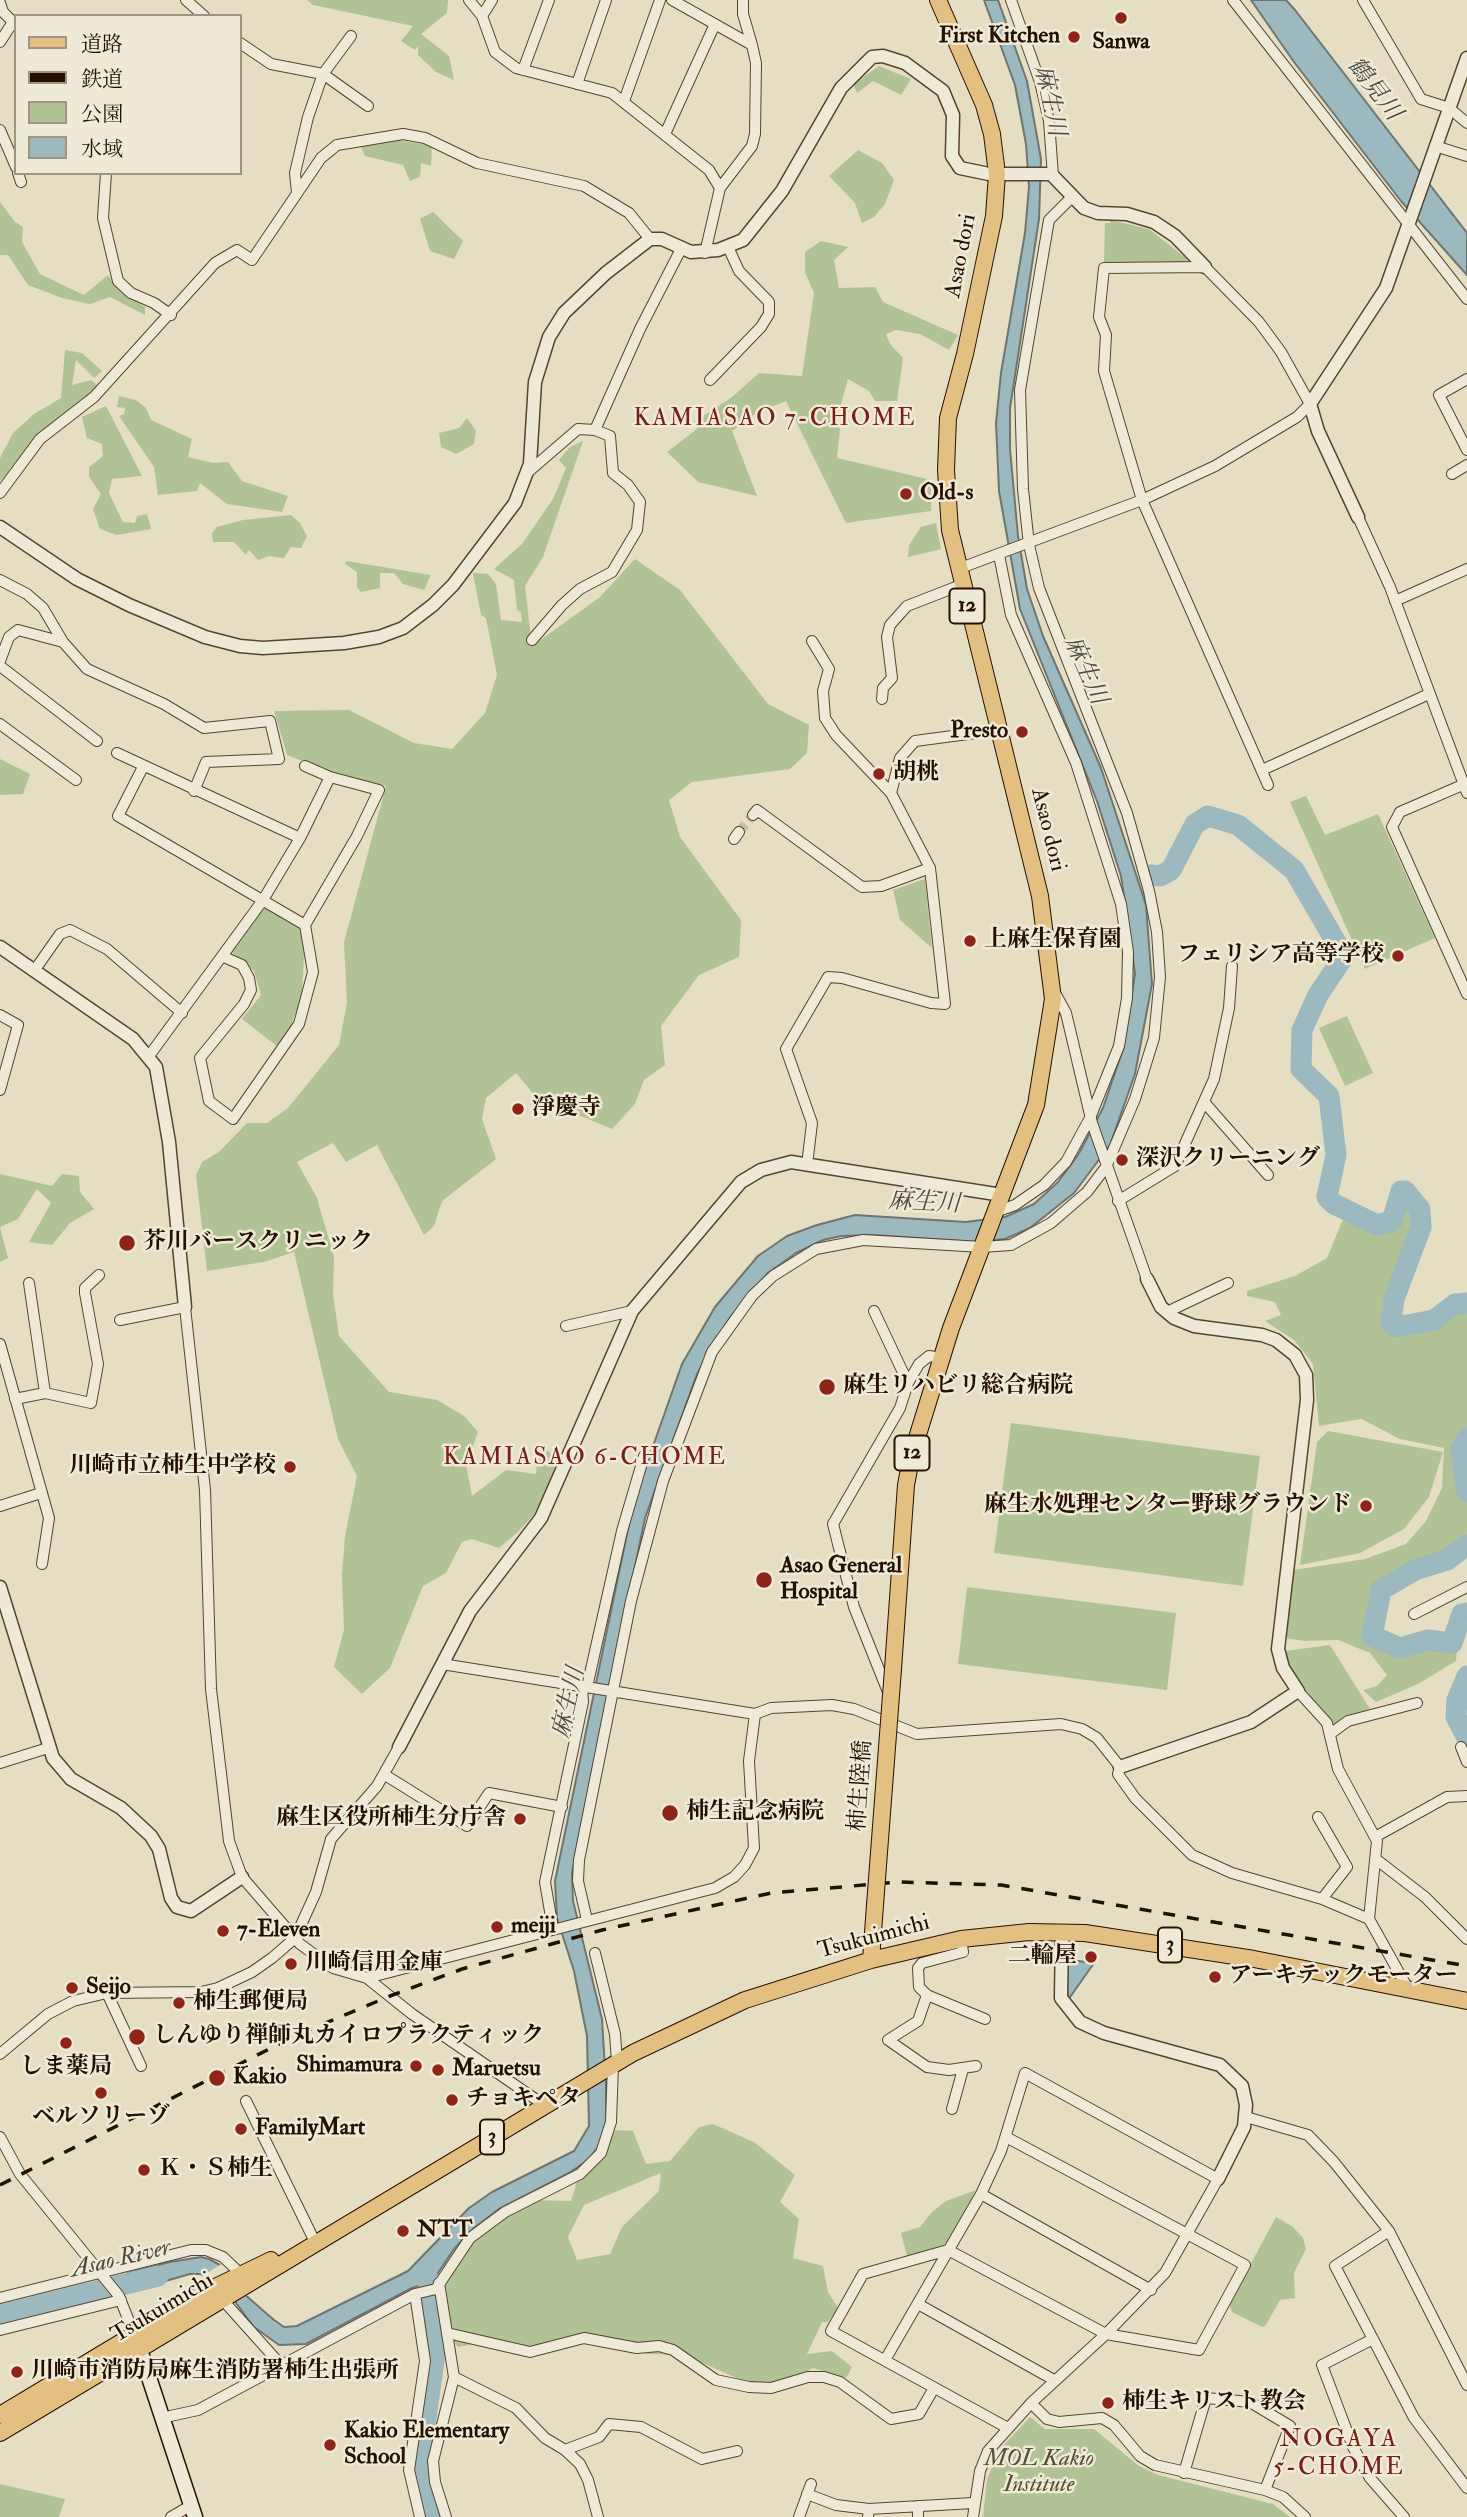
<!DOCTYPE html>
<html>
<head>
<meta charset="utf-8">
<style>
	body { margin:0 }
	#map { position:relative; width:1467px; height:2517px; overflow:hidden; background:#e6dec3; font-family:"IM FELL Double Pica","Noto Serif JP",serif }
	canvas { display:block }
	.legend { position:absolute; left:14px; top:14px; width:228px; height:161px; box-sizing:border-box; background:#efead8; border:2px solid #9f9382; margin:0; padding:9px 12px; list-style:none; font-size:21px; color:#261100 }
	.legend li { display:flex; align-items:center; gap:14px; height:35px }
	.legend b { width:35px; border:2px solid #9f9382 }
</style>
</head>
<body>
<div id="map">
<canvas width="1467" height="2517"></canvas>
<ul class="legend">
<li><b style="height:9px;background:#e3bf82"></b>道路</li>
<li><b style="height:9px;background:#261100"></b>鉄道</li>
<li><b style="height:19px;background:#b1c296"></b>公園</li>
<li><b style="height:19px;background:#9cb9bf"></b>水域</li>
</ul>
</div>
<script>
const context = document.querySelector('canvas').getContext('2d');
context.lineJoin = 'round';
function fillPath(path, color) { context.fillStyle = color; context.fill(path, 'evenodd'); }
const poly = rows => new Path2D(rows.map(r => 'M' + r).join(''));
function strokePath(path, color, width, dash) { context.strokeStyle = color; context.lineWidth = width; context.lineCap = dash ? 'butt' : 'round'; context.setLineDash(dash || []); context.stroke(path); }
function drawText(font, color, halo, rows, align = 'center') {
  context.font = font + ' "IM FELL Double Pica","Noto Serif JP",serif'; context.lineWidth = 5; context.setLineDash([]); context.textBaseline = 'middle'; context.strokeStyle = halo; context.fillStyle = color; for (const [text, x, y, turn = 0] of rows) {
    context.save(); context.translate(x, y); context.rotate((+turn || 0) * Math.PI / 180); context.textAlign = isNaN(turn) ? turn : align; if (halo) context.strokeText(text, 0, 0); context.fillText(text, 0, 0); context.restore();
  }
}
fillPath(poly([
	[307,0,448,0,447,13,421,34,449,56,454,80,436,72,418,55,418,46,415,50,401,41,413,26,313,5],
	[879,66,911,79,901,95,873,81,857,93,853,84],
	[373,139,393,139,432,146,431,166,421,163,420,177,410,181,403,165,365,156,361,147],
	[858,150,882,163,894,180,885,204,874,217,862,223,855,203,829,176],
	[0,202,15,222,23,227,22,242,40,274,84,295,108,275,121,292,145,307,145,315,110,297,90,304,62,298,28,285,8,255,0,255],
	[433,212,463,241,454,259,430,251,420,219],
	[1110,220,1149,229,1187,259,1185,264,1104,263,1105,223,1110,223],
	[821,241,848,247,834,260,839,288,875,287,883,302,958,335,949,350,920,334,896,330,886,334,890,344,903,358,897,401,875,401,869,391,848,379,840,408,831,413,840,429,837,458,931,480,931,511,846,523,786,401,758,412,732,431,757,496,698,482,667,452,697,429,694,422,731,398,759,373,802,376,814,293,805,272,805,252],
	[65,350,82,353,102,371,94,378,76,360,72,385,91,380,98,386,0,481,0,458,13,433,34,414,61,398],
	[119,396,136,400,146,408,151,420,192,439,188,457,213,463,228,462,242,481,288,496,282,512,227,504,200,483,197,491,158,495,154,467,119,416,124,414,125,408,117,407],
	[106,406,142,476,112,479,109,493,123,522,135,523,137,516,147,514,151,529,117,535,100,529,93,509,101,494,89,477,89,467,103,456,102,444,87,438,82,417],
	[467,418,476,431,474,444,456,454,441,447,439,433,459,428],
	[583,441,543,557,525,586,532,646,600,597,635,559,680,590,768,704,809,725,807,753,790,769,692,782,669,800,680,837,741,920,739,957,699,975,661,1026,665,1065,644,1080,635,1104,612,1129,536,1097,516,1073,486,1098,482,1119,496,1159,442,1201,434,1226,424,1235,377,1145,346,1162,333,1143,297,1162,317,1198,334,1257,333,1294,339,1336,389,1392,437,1400,464,1416,478,1432,466,1465,472,1496,506,1470,536,1474,538,1450,544,1448,557,1458,552,1479,534,1514,518,1532,499,1548,472,1539,462,1542,446,1573,423,1586,390,1668,362,1694,334,1667,344,1630,342,1575,345,1536,357,1476,338,1439,294,1252,264,1262,207,1271,196,1175,202,1162,219,1152,247,1123,267,1123,288,1108,339,1045,347,1003,344,942,386,786,333,773,287,755,274,711,349,710,414,743,452,749,485,713,497,675,486,618,481,615,473,573,488,574,496,584,501,620,522,622,521,612,517,610,514,580,494,569,522,544,553,499,566,468,559,460,570,447],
	[291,515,300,523,307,536,301,548,291,547,284,558,269,556,258,560,249,550,246,555,234,542,213,542,212,533,217,527,243,520],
	[936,523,941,549,908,557,909,545,921,527],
	[346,561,431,575,424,590,403,584,394,573,380,573,380,588,361,592,357,587,357,572,345,564],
	[0,759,30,774,23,794,0,795],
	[1306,796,1325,835,1378,814,1435,938,1365,969,1290,802],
	[925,879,932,948,900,920,893,890],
	[267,907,301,928,304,954,302,995,291,1026,278,1047,242,1019,261,995,254,971,231,952,263,908],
	[1347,1016,1373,1073,1345,1086,1319,1028],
	[0,1174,52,1186,62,1174,79,1176,80,1192,94,1209,70,1223,52,1245,29,1242,51,1203,37,1189,18,1219,0,1227,8,1258,0,1262],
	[1402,1198,1411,1204,1418,1217,1411,1241,1402,1247,1406,1255,1406,1272,1386,1309,1383,1321,1389,1333,1422,1332,1467,1310,1467,1433,1459,1438,1467,1494,1467,1537,1446,1555,1411,1568,1379,1591,1372,1631,1366,1638,1395,1652,1457,1650,1456,1661,1418,1684,1376,1702,1363,1690,1377,1686,1387,1675,1370,1653,1338,1640,1305,1641,1285,1638,1294,1570,1365,1559,1406,1544,1426,1521,1442,1488,1444,1448,1400,1439,1361,1419,1319,1426,1313,1364,1294,1340,1265,1321,1281,1315,1275,1302,1247,1296,1247,1291,1295,1276,1327,1258,1343,1219,1371,1231,1388,1230,1399,1219],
	[1011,1423,1260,1456,1243,1586,994,1553],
	[1328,1431,1443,1452,1429,1497,1404,1529,1360,1553,1300,1565,1317,1442],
	[967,1587,1176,1613,1167,1690,958,1664],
	[1330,1645,1370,1709,1346,1716,1334,1727,1291,1672,1285,1651],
	[713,2124,754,2142,795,2175,780,2202,799,2219,793,2258,823,2266,828,2292,838,2308,828,2322,822,2322,807,2354,832,2351,852,2367,846,2378,813,2368,784,2385,750,2384,685,2355,647,2354,583,2335,519,2353,487,2341,458,2347,439,2320,433,2290,473,2230,527,2200,571,2201,577,2181,602,2155,614,2130,633,2131,646,2164,670,2161,699,2127],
	[661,2173,659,2191,622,2227,610,2254,577,2260,568,2237,584,2205],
	[976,2190,948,2241,942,2246,907,2256,901,2233,920,2227,932,2212,946,2201],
	[1276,2217,1293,2227,1303,2238,1306,2249,1294,2273,1295,2298,1280,2300,1266,2325,1262,2327,1232,2312,1229,2304],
	[1030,2417,1045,2429,1094,2429,1139,2466,1158,2475,1273,2504,1290,2517,983,2517,987,2479,1000,2449],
	[0,2484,65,2499,59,2517,0,2517]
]), '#b1c296');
const water = poly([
	[984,0,998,0,1027,81,1041,159,1039,219,1010,408,1010,449,1018,536,1027,589,1043,636,1101,768,1146,905,1152,984,1135,1074,1110,1145,1074,1193,1030,1228,1005,1239,976,1242,874,1235,841,1236,823,1240,796,1253,768,1273,729,1319,697,1374,645,1518,572,1873,573,1901,602,2019,606,2085,606,2127,602,2142,588,2160,569,2173,499,2209,474,2228,454,2249,432,2282,412,2288,306,2344,279,2345,254,2327,233,2299,201,2274,190,2274,134,2290,128,2273,170,2262,201,2257,209,2259,220,2265,243,2293,274,2320,284,2327,297,2326,408,2271,469,2208,492,2192,574,2151,589,2126,587,2036,574,1971,557,1918,555,1881,634,1500,682,1364,715,1307,758,1256,787,1236,817,1225,855,1215,966,1222,1005,1217,1034,1204,1058,1182,1078,1155,1103,1108,1123,1049,1135,974,1121,876,1097,801,1020,609,999,491,996,423,1001,373,1025,233,1029,187,1026,144,1015,85,984,0],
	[1251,0,1286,0,1295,10,1467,233,1467,275,1401,201,1294,62,1251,0],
	[1070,1960,1094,1963,1068,2000,1066,1963,1070,1960]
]);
fillPath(water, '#9cb9bf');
strokePath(water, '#6d7673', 2);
fillPath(poly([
	[223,2263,250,2294,232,2304,207,2278,199,2278]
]), '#e6dec3');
strokePath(poly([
	[1151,875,1160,876,1171,870,1195,824,1208,816,1238,825,1294,870,1344,956,1318,995,1302,1030,1301,1069,1329,1096,1336,1155,1327,1197,1334,1204,1377,1225,1392,1221,1401,1191,1405,1191,1420,1209,1421,1227,1394,1299,1391,1322,1396,1327,1434,1320,1455,1304,1467,1303],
	[1467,1438,1461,1450,1467,1492],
	[1467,1545,1447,1560,1415,1570,1381,1590,1372,1636,1400,1648,1427,1640,1452,1643,1462,1614,1467,1613],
	[1467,1676,1457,1700,1456,1717,1467,1738],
	[426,2271,434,2311,436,2346,421,2454,421,2475,433,2517],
	[0,2315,158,2276]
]), '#9cb9bf', 21);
strokePath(poly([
	[739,832,753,815]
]), '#c9bfa6', 10, [10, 5]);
const minor = poly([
	[186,0,204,16],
	[469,0,482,16,495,52,516,68,612,93,709,170,720,188,705,253],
	[672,0,752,45,756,63,755,134,752,146,720,188],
	[743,0,743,14,752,45],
	[1011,0,1040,82,1049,121,1053,176],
	[1233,0,1467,299],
	[1363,0,1421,99,1449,108,1467,123],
	[0,3,3,12,13,22,0,42],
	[482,16,492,0],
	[240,43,271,64,323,74,368,106],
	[523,70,549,0],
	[577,84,606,0],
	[624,101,660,0],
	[0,130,16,167],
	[665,134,715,24],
	[1435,146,1467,156],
	[18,173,21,182],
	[106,173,103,218,118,281,131,293,154,303,171,315],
	[297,193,295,173,308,117,323,74,351,36],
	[1467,379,1439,395,1467,450],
	[710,380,761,327,769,314,769,302,739,271,728,247],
	[595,430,640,329,681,249],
	[527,473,578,429,595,430,610,436,613,473,628,485,640,502,637,530,612,572,580,589,562,605,532,640],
	[1452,474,1467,465],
	[0,493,40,439,94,397,215,263,237,250,252,260,321,158,337,145,403,134,425,138,477,163,584,186,629,213,650,239],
	[1358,517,1390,587,1467,793],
	[958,569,1142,500,1215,466,1297,417,1310,404,1281,352,1259,322,1205,267,1104,268,1099,317,1106,335,1104,371,1142,500,1268,785],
	[0,580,27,594,43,608,63,642,87,669,164,704,204,728,270,721,279,759,206,762,194,791],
	[1395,601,1467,569],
	[0,661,9,637,18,630,63,642],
	[0,666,97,741],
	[882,699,883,688,892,678,887,637,890,625,907,606,961,585],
	[0,724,76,780],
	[117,753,300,838],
	[305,766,330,777],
	[143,767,118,816,305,925],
	[1262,770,1429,694],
	[1467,783,1400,812,1392,827,1467,994],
	[891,793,900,758,915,741,998,730],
	[753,815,757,810,862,887,881,886,930,868],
	[734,839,739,832],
	[34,971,60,934,70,930,107,949,182,1013],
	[1055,993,1066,1013,1092,1123,1147,1279],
	[0,1015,18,1025,0,1090],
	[149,1056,263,900,300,838,330,777,379,790,357,836,305,925,313,972,299,1024,233,1119,209,1101,200,1058,244,1004,251,990,249,978,242,965,224,957],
	[1205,1103,1268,1175],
	[807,1165,812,1123,786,1049,828,977,842,978,931,1003,945,1004,930,868,891,793,836,735,825,718,823,691,829,669,812,641],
	[1118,1201,1175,1166,1214,1079,1229,1008,1232,966],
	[995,1212,1015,1205,1044,1185,1066,1162,1090,1118,1119,1046,1127,998,1128,952,1121,904,1076,763,1011,615,999,555],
	[29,1283,45,1393],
	[874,1311,908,1383],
	[1167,1312,1228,1283],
	[120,1320,185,1307,205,1490,211,1689,229,1841,242,1877,300,1944,333,1968,367,1978,715,1888,734,1877,745,1865,754,1848,749,1761,755,1714],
	[566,1326,632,1311],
	[0,1344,49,1518,42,1564],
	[15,1399,45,1393,91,1403,98,1364,85,1293,85,1288,99,1275],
	[0,1506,41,1493],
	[1414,1614,1467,1587],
	[442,1664,755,1714,771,1708,832,1705,854,1709,917,1734,1061,1724,1082,1729,1097,1738,1120,1767,1118,1774,1135,1798,1192,1855,1232,1873,1322,1899,1369,1919],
	[587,1687,622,1531,644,1456],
	[1298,1691,1327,1723,1338,1769,1377,1841,1369,1919,1407,1987],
	[888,1692,854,1607,833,1524,900,1408,908,1383,919,1364,929,1356,941,1358],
	[1330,1734,1348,1721,1417,1703],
	[1461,1747,1467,1762],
	[0,1763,48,1748],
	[385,1775,467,1826,489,1793,562,1807],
	[1318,1817,1347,1867,1322,1899],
	[1375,1837,1447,1797,1467,1796],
	[1377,1860,1425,1897,1467,1939],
	[587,1920,578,1881,579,1860,631,1601,663,1481,712,1352,752,1296,773,1276,816,1249,863,1240,982,1247,1011,1245,1051,1223,1087,1192,1106,1167,1135,1099,1154,1038,1160,977,1157,932,1149,891,1127,813,1039,588,1029,545,1023,489,1020,390,1049,220,1072,197],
	[553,1929,545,1882,583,1702,582,1686],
	[961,1939,963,1952,922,1963,918,1968,919,1987,927,1995,985,2019],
	[595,1953,615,2034,617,2062],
	[367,1978,412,2014,544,2105],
	[107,1993,141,2066],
	[927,1995,918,2021,888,2040,927,2067,949,2070,976,2066],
	[0,2054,48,2014,73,2001,107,1993,201,1992,218,1988,252,1972,272,1958,295,1938,316,1892,331,1839,377,1786,399,1747],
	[246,2101,316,2244],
	[952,2109,963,2069],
	[1246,2117,1308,2135,1334,2162,1389,2231,1467,2385],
	[0,2137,20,2174,119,2296,134,2334],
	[1006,2137,1245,2265,1199,2350,1106,2334,948,2250,863,2274,831,2331,1006,2427],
	[981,2194,1151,2290],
	[1389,2231,1335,2266,1414,2418,1467,2488],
	[439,2283,454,2377,433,2461,435,2482,446,2517],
	[415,2294,425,2361,409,2470,420,2517],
	[0,2298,191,2250,206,2250,223,2257,245,2278],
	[221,2298,281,2365],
	[918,2304,1054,2380],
	[0,2330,121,2300],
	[447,2333,530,2352,584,2338,637,2348,659,2346,673,2350,716,2380,749,2387,771,2388,808,2377,824,2377,840,2382,891,2419,919,2414,934,2388],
	[1373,2339,1322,2365,1353,2447,1370,2478,1404,2517],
	[885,2360,981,2194,1001,2151,1025,2073,1218,2179,1165,2273,1106,2334,1031,2403,988,2451,980,2471,973,2517],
	[454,2377,516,2408,545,2438,565,2450,580,2464,588,2480,598,2517],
	[1031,2403,1047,2419,1059,2422,1102,2418,1114,2425,1140,2456,1155,2465,1265,2490,1283,2497,1305,2517],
	[161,2418,198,2410,415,2294,436,2289,470,2238,505,2212,580,2174,601,2153,611,2122,613,2064],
	[565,2450,599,2437,609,2424,641,2427,702,2459,737,2451],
	[1184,2473,1206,2398,1250,2402,1290,2426,1265,2490],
	[807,2494,836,2505,869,2509],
	[918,2506,918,2517],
	[171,2517,190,2506],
	[799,2517,811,2484],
	[868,2517,869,2509,973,2503]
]);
const tertiary = poly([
	[1358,517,1318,431,1310,404,1386,288,1467,58],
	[0,527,77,579,129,605,205,637,240,646,263,648,344,643,379,637,403,628,433,605,453,585,515,503,530,464,535,382,549,337,564,313,606,273,650,239,662,239,691,252,718,250,743,240,782,191,841,88,872,57,883,56,905,63,943,91,953,115,952,156,960,168,989,174,1051,174,1084,208,1098,213,1127,214,1154,222,1175,236,1205,267],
	[0,947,133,1039,156,1067,169,1142,185,1307],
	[0,1587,53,1758,71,1779,121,1808,151,1836,159,1849,171,1898,177,1907,191,1911,242,1877],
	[399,1747,470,1611,541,1518,632,1311,741,1182,761,1170,791,1162,1002,1195],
	[1120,1767,1251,1722,1298,1691,1283,1668,1278,1649,1307,1400,1306,1375,1295,1355,1276,1340,1262,1335,1194,1326,1174,1318,1161,1307,1147,1279],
	[1062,1932,1061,1998,1080,2022,1104,2033,1220,2065,1242,2086,1246,2105,1244,2127,1218,2179]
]);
const secondary = poly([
	[136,2338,195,2517]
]);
const primary = poly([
	[893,1669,906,1485,912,1454,951,1328,1036,1105,1053,999,1040,896,950,530,946,470,948,418,965,354,994,216,997,174,992,134,984,105,938,0],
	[871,1960,875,1905],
	[0,2415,203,2293,271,2260],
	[0,2433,633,2053,745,2000,871,1960,961,1939,1029,1932,1085,1933,1254,1959,1467,2001]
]);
strokePath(minor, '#564431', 12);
strokePath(tertiary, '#564431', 15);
strokePath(secondary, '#261100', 17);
strokePath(primary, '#261100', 18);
strokePath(minor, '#efead8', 10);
strokePath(tertiary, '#efead8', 12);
strokePath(secondary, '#efead8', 14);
strokePath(primary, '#e3bf82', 16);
strokePath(poly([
	[0,2185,297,2035,390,1996,462,1969,602,1930,771,1893,899,1882,1001,1885,1467,1966]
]), '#261100', 3.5, [12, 12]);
const primaryBridge = poly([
	[875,1905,893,1669]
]);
strokePath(primaryBridge, '#261100', 18, []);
strokePath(primaryBridge, '#e3bf82', 16);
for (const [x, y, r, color] of [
	[1121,18,7,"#8f2418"],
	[1074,37,7,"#8f2418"],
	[906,494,7,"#8f2418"],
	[1022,732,7,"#8f2418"],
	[879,774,7,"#8f2418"],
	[970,941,7,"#8f2418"],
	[1398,956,7,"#8f2418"],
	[518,1109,7,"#8f2418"],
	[1122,1160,7,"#8f2418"],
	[127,1243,9,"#8f2418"],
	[827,1387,9,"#8f2418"],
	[290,1467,7,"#8f2418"],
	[1366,1506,7,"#8f2418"],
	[764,1580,9,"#8f2418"],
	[670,1813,9,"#8f2418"],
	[520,1819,7,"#8f2418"],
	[497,1927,7,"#8f2418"],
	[223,1931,7,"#8f2418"],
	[1091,1957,7,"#8f2418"],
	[291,1964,7,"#8f2418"],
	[1215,1977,7,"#8f2418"],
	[72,1988,7,"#8f2418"],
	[179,2003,7,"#8f2418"],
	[137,2037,9,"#8f2418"],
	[66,2043,7,"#8f2418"],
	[416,2066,7,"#8f2418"],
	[438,2070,7,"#8f2418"],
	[217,2078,9,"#8f2418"],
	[101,2093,7,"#8f2418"],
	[452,2100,7,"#8f2418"],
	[241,2129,7,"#8f2418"],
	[144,2170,7,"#8f2418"],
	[403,2231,7,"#8f2418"],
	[17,2372,7,"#8f2418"],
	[1108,2403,7,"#8f2418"],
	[330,2445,7,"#8f2418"]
]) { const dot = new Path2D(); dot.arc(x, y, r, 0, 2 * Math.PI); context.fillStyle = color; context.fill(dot); strokePath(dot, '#efead8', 2.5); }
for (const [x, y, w] of [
	[967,606,35],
	[912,1453,35],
	[1170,1945,24],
	[492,2137,24]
]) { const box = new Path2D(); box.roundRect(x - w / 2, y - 17.5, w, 35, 5); context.fillStyle = '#efead8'; context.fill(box); strokePath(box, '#261100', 2); }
drawText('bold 21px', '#261100', null, [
	["12",967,606],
	["12",912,1453],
	["3",1170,1945],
	["3",492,2137]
]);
drawText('bold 23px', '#261100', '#efead8', [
	["First Kitchen",1060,37,"right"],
	["Sanwa",1121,43,"center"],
	["Old-s",920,494],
	["Presto",1008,732,"right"],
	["胡桃",893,774],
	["上麻生保育園",984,941],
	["フェリシア高等学校",1384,956,"right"],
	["淨慶寺",532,1109],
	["深沢クリーニング",1136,1160],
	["芥川バースクリニック",143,1243],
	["麻生リハビリ総合病院",843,1387],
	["川崎市立柿生中学校",276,1467,"right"],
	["麻生水処理センター野球グラウンド",1352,1506,"right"],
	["Asao General",780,1567],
	["Hospital",780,1593],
	["柿生記念病院",686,1813],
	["麻生区役所柿生分庁舎",506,1819,"right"],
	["meiji",511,1927],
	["7-Eleven",237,1931],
	["二輪屋",1077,1957,"right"],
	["川崎信用金庫",305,1964],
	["アーキテックモーター",1229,1977],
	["Seijo",86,1988],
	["柿生郵便局",193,2003],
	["しんゆり禅師丸カイロプラクティック",153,2037],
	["Shimamura",402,2066,"right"],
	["しま薬局",66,2068,"center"],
	["Maruetsu",452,2070],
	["Kakio",233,2078],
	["チョキペタ",466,2100],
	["ベルソリーゾ",101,2118,"center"],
	["FamilyMart",255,2129],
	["Ｋ・Ｓ柿生",158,2170],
	["NTT",417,2231],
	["川崎市消防局麻生消防署柿生出張所",31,2372],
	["柿生キリスト教会",1122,2403],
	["Kakio Elementary",344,2432],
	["School",344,2458]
], 'left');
drawText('23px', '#261100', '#efead8', [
	["Asao dori",962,256,-79],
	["Asao dori",1047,830,76],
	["柿生陸橋",862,1786,-86],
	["Tsukuimichi",874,1938,-15],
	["Tsukuimichi",163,2309,-31]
]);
drawText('italic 23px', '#574f34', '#efead8', [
	["MOL Kakio",1039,2460],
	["Institute",1039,2486]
]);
drawText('italic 24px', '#4f4c43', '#efead8', [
	["鶴見川",1373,90,52],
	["麻生川",1048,101,78],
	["麻生川",1084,671,66],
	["麻生川",924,1204,3],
	["麻生川",570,1703,-77],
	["Asao River",121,2260,-13]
]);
context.letterSpacing = '2px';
drawText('24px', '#7a1f14', '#efead8', [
	["KAMIASAO 7-CHOME",775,420],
	["KAMIASAO 6-CHOME",585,1459],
	["NOGAYA",1339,2441],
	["5-CHOME",1339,2469]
]);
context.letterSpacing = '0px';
</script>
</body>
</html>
